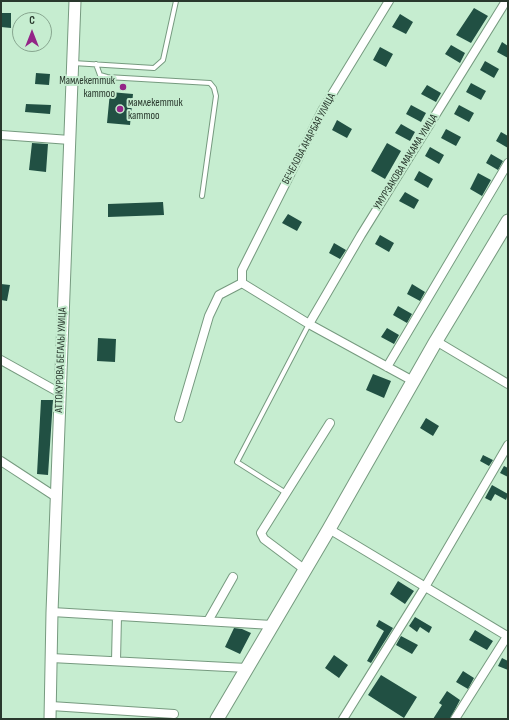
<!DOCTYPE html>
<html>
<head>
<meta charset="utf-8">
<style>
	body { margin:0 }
	#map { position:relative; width:509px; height:720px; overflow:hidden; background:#c6edd0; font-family:"Sofia Sans Condensed",sans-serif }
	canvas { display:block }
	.frame { position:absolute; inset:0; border:2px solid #29382d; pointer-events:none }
	.north { position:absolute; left:12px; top:12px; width:40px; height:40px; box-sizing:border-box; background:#c6edd0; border:1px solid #87a58f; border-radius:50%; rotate:0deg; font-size:11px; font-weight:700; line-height:16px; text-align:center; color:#29382d }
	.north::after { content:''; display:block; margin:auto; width:14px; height:18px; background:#932587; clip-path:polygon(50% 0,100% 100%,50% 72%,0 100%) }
</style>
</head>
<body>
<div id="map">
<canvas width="509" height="720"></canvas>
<div class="frame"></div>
<div class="north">С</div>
</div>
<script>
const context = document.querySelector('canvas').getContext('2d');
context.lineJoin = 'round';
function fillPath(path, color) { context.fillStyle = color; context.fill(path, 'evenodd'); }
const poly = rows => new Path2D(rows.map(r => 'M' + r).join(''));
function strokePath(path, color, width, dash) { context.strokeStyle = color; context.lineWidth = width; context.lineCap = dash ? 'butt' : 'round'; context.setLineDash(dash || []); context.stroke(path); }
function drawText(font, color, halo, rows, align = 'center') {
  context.font = font + ' "Sofia Sans Condensed",sans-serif'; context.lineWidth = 4; context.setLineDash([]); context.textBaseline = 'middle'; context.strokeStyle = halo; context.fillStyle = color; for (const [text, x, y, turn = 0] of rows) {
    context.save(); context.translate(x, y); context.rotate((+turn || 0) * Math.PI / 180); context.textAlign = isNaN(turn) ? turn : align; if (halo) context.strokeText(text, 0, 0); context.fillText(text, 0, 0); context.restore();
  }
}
fillPath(poly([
	[474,8,488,16,471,43,456,35],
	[1,13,11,13,11,28,1,27],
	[400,14,413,22,406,34,392,27],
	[502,42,508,46,508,58,497,52],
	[451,45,465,53,460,63,445,54],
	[380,47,393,54,386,67,373,60],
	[485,61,499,69,494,78,480,70],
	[36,73,50,74,49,85,35,84],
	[471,83,486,91,481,100,466,92],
	[427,85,441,93,436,102,421,94],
	[110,92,133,94,130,125,107,123],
	[26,104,51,105,50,114,25,112],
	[411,105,426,113,421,122,406,114],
	[459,105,474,113,469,122,454,114],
	[337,120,352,129,347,138,332,130],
	[401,124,415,132,410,141,395,133],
	[446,129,461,137,456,146,441,138],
	[501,132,508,136,508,148,496,141],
	[32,143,48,144,46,172,29,170],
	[387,143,401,151,385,179,371,171],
	[430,147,444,155,439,164,425,156],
	[491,154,503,161,498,170,486,163],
	[419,171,433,179,428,188,414,180],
	[478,173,491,180,482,196,470,189],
	[405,192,419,200,414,209,399,201],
	[163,202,164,215,108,217,108,204],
	[288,214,302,222,297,231,282,223],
	[380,235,394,243,389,252,375,244],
	[334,243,346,250,340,259,329,253],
	[1,284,10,285,7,301,1,300],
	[412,284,425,292,420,301,407,294],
	[398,306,412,314,407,323,393,315],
	[387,328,399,335,394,344,381,337],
	[98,338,116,339,115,362,97,361],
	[373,374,391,381,384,398,366,390],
	[41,400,53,400,48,475,37,474],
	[426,418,439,426,433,436,420,428],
	[483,455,493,460,489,466,480,461],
	[504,466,508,468,508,477,500,473],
	[492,485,508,494,506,500,495,494,491,501,485,498],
	[398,581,414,591,405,604,390,594],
	[415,617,432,627,429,633,420,627,417,632,409,626],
	[379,620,393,628,371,663,367,661,384,631,376,626],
	[234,628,242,629,251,633,240,654,225,647],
	[475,630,493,641,487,650,469,640],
	[401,636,418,645,412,654,396,645],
	[334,655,348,665,339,678,325,668],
	[502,658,508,661,508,670,498,666],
	[463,671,474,678,468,689,456,682],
	[381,675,417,697,404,718,368,695],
	[447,691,460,700,450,719,433,719,442,705,439,703]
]), '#215043');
const service = poly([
	[73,63,154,68,163,60,176,1],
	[96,64,100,75,107,77,210,83,214,88,216,96,202,196],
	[286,493,237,462,309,324]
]);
const minor = poly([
	[1,135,70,140],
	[242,283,242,270,323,109,389,1],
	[309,324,361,235,506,1],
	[436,341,508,384],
	[1,360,60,393],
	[387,367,508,163],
	[179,418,209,316,219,295,242,283,309,324,413,381],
	[1,461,56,497],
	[329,529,507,636],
	[304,569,264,539,261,533,330,423],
	[52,612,272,625],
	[208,621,233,577],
	[51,658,247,668],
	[116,661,117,616],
	[51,706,174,714],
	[343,719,425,587,508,445],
	[455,719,508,635]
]);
const secondary = poly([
	[50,719,52,612,75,1]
]);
const trunk = poly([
	[217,719,329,529,436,341,508,221]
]);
strokePath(service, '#769a7f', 6);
strokePath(minor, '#769a7f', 10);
strokePath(secondary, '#769a7f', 13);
strokePath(trunk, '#769a7f', 15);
strokePath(service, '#fff', 4);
strokePath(minor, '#fff', 8);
strokePath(secondary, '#fff', 11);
strokePath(trunk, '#fff', 13);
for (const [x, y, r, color] of [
	[123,87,4,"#932587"],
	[120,109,4,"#932587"]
]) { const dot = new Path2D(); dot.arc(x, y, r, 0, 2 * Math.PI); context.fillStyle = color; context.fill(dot); strokePath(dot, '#c6edd0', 1.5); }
drawText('11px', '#29382d', '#c6edd0', [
	["Мамлекеттик",115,81],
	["каттоо",115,94],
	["мамлекеттик",128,103,"left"],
	["каттоо",128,116,"left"]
], 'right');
drawText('11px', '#29382d', '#c6edd0', [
	["БЕЧЕЛОВА АНАРБАЯ УЛИЦА",309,139,-62],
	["УМУРЗАКОВА МАКАМА УЛИЦА",406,162,-58],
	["АТТОКУРОВА БЕГАЛЫ УЛИЦА",61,360,-88]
]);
</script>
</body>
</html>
